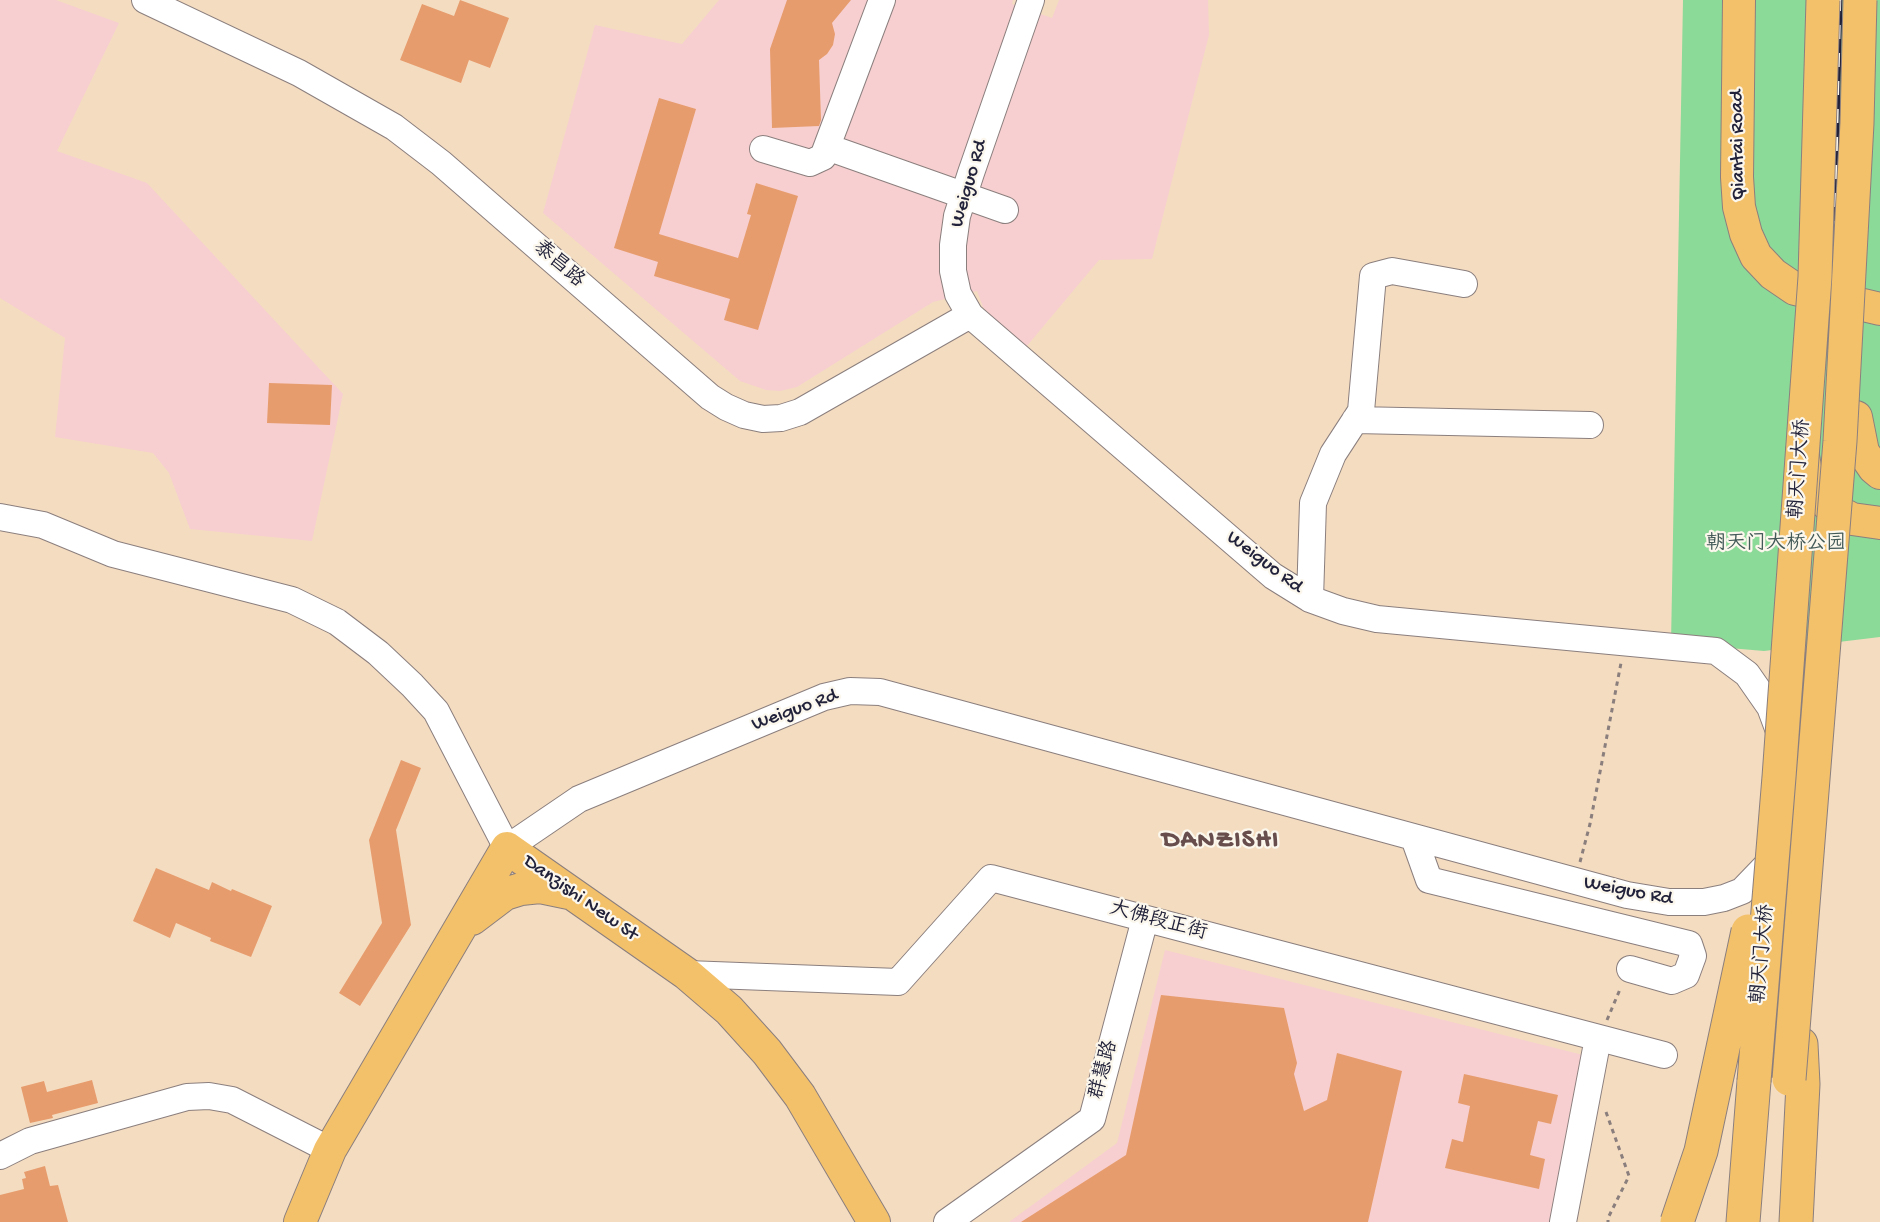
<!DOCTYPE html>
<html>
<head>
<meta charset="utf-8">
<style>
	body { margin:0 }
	canvas { display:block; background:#f4dcc0 }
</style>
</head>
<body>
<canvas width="1880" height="1222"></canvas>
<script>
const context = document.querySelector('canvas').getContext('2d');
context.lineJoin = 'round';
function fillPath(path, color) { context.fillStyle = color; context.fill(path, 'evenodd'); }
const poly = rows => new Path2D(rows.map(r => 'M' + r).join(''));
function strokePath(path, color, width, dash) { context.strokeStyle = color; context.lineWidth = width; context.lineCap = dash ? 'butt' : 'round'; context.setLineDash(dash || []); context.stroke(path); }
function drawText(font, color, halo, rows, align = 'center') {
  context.font = font + ' "Gochi Hand","LXGW WenKai TC",sans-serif'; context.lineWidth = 4.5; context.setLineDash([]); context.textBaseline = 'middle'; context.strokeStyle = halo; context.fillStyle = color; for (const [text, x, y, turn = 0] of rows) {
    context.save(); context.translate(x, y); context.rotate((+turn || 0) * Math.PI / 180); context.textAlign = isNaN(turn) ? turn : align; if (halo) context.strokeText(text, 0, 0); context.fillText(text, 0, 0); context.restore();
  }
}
fillPath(poly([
	[0,0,56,0,119,23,57,151,147,183,343,394,312,541,190,529,169,473,153,453,55,437,65,338,0,298],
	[719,0,1013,0,1012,4,1052,18,1059,0,1208,0,1209,35,1152,259,1099,260,1026,347,995,321,983,307,977,291,933,302,797,387,780,391,766,390,740,381,543,213,595,25,682,44],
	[1165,950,1603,1060,1572,1222,1009,1222,1117,1143]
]), '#f7cfd0');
fillPath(poly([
	[1683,0,1880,0,1880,637,1764,651,1671,643]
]), '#8cda98');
fillPath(poly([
	[460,0,509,18,490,68,469,60,461,83,400,60,422,4,454,16],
	[787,0,851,0,832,23,835,34,833,45,827,54,819,60,821,120,819,126,772,128,770,49],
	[659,98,696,109,659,234,738,258,751,215,747,214,756,183,798,196,758,330,724,320,730,299,654,276,658,262,614,248],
	[269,383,332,385,330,425,267,423],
	[401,760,421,768,396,830,411,925,360,1006,339,993,382,923,369,840],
	[156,868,209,890,212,882,231,891,232,889,272,906,251,957,210,941,211,938,176,923,170,938,133,921],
	[1161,995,1284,1008,1297,1063,1294,1074,1304,1111,1327,1100,1337,1053,1402,1071,1368,1222,1021,1222,1126,1155],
	[1464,1074,1558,1095,1551,1124,1538,1121,1530,1155,1545,1159,1539,1189,1445,1168,1452,1139,1463,1142,1470,1106,1458,1103],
	[92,1080,98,1103,52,1115,53,1118,30,1123,21,1087,44,1081,47,1092],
	[45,1166,50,1186,58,1185,68,1222,0,1222,0,1195,24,1189,22,1179,26,1178,24,1172]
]), '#e79c6d');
const minor = poly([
	[145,0,299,73,394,127,441,163,710,397,726,407,744,415,763,419,781,418,800,412,970,315],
	[1031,0,971,173,957,216,953,245,953,271,958,294,970,315,1273,576,1310,599,1343,611,1377,619,1716,651,1747,674,1770,707,1780,734],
	[827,147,1005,210],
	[763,149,810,163,823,157,882,0],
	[1355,420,1590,425],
	[0,517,43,525,113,554,292,600,337,622,378,653,412,685,436,711,507,848,579,799,824,697,850,691,880,692,1627,895,1669,902,1704,902,1724,898,1742,891,1768,864,1772,849],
	[1310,599,1313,503,1333,454,1361,411,1373,276,1392,271,1464,284],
	[1414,838,1429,880,1689,944,1693,956,1686,975,1672,981,1630,969],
	[687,974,898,982,991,878,1664,1055],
	[0,1156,30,1141,187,1097,209,1096,232,1100,330,1150],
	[947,1222,1092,1119,1145,919],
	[1563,1222,1598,1038]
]);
const major = poly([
	[1739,0,1737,177,1739,207,1746,234,1756,256,1773,274,1795,289,1880,309],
	[1856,417,1863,452,1874,468,1880,473],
	[1802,451,1806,472,1818,493,1831,508,1852,519,1880,523],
	[472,919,505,894,521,889,540,887,569,893],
	[300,1222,330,1150,507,848,687,974,729,1010,767,1052,800,1096,874,1222]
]);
const highway = poly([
	[1743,1222,1754,1081],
	[1796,1222,1803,1084,1801,1044]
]);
strokePath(minor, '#8b7f7e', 28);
strokePath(major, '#8b7f7e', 34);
strokePath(highway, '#8b7f7e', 35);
strokePath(poly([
	[1580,862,1590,824,1621,663],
	[1607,1020,1621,987],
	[1606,1112,1629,1176,1608,1218,1608,1222]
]), '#8b7f7e', 3, [4.5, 4.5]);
strokePath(minor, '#fff', 26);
strokePath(major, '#f4c16b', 32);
strokePath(highway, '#f4c16b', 33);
const rail = poly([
	[1823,262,1828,0],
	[1833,263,1839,0]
]);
strokePath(rail, '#22223b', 7);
strokePath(rail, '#fbf7ec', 4.5, [14]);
const highwayBridge = poly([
	[1789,1079,1840,441,1857,123,1860,0],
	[1754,1081,1779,777,1815,277,1823,0],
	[1677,1222,1701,1151,1748,931]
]);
strokePath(highwayBridge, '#8b7f7e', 35, []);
strokePath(highwayBridge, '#f4c16b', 33);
drawText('20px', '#22223b', '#fbf7ec', [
	["Qiantai Road",1739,145,-91],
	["Weiguo Rd",970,184,-74],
	["泰昌路",558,265,41],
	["朝天门大桥",1801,469,-86],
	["Weiguo Rd",1264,563,37],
	["Weiguo Rd",795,711,-20],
	["Weiguo Rd",1628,892,11],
	["Danzishi New St",580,899,35],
	["大佛段正街",1158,922,15],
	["朝天门大桥",1764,954,-85],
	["群慧路",1105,1070,-75]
]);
drawText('20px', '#425957', '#fbf7ec', [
	["朝天门大桥公园",1776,545]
]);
context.letterSpacing = '1.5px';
drawText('bold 26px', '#674d4c', '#fbf7ec', [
	["DANZISHI",1221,842]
]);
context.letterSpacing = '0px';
</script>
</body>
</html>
